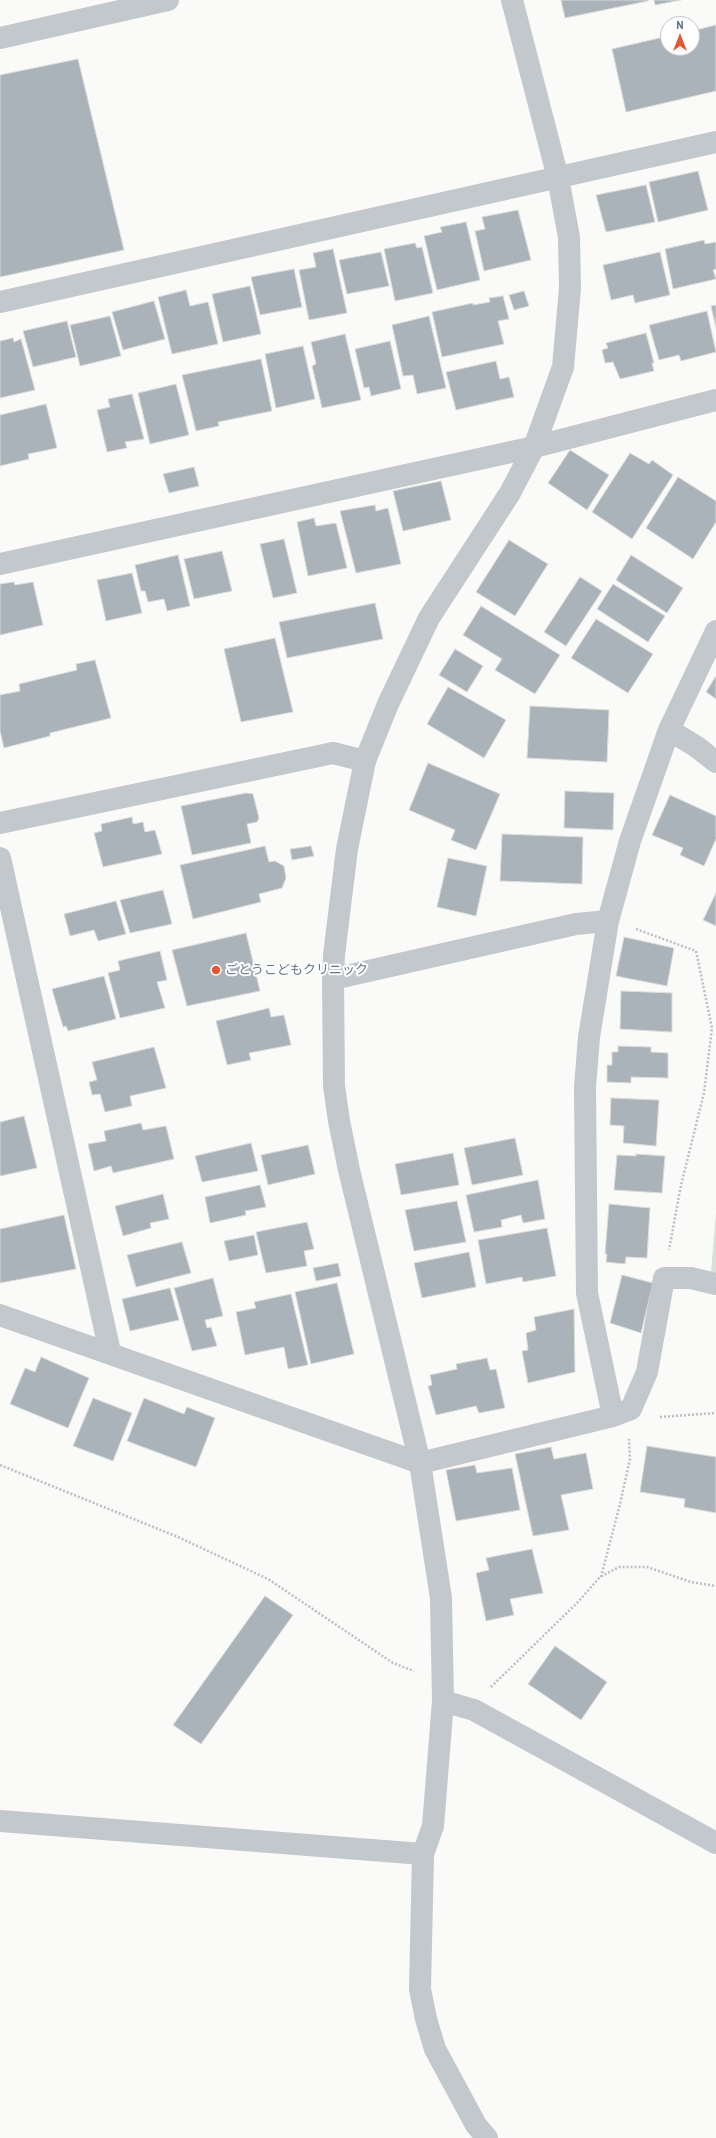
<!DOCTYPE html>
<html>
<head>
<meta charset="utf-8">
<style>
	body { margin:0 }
	#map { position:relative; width:716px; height:2138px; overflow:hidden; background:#fafaf8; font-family:Barlow,sans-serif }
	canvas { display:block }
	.north { position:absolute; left:660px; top:16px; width:40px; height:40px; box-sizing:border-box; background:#fff; border:1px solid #c1c8cd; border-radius:50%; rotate:0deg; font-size:11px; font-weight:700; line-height:16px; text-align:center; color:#657683 }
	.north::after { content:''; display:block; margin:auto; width:14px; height:18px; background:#e4572e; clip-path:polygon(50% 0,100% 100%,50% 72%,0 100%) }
</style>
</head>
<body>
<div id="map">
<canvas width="716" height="2138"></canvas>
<div class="north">N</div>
</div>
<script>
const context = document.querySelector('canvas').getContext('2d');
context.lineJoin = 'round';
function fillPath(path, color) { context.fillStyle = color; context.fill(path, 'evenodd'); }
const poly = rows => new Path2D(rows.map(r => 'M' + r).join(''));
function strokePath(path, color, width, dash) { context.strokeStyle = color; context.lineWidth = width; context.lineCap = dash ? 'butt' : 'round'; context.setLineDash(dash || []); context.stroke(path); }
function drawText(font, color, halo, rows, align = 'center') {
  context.font = font + ' Barlow,"Noto Sans JP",sans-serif'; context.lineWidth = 4; context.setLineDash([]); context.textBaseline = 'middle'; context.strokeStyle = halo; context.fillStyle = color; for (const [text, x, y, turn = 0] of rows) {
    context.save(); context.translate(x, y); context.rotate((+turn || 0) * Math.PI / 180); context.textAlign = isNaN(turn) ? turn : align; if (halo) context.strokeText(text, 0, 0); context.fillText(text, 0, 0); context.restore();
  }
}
fillPath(poly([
	[716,1213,716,1273,711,1272]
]), '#dadfd7');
const building = poly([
	[561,0,648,0,648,1,565,18,561,0],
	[654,0,681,0,655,5,654,0],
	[716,25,716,91,626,112,612,49,668,36,668,48,692,48,692,31,716,25],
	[78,59,124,250,0,277,0,75,78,59],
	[698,171,708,210,658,222,649,182,698,171],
	[646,185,655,222,606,232,596,195,646,185],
	[518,210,531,260,484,271,475,231,485,229,482,217,518,210],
	[466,222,480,280,437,290,424,236,442,232,440,227,466,222],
	[704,240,705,244,716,242,716,269,713,270,716,279,673,289,665,249,704,240],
	[415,243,417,248,422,247,433,293,395,301,384,249,415,243],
	[333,249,347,313,309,320,299,270,316,267,313,253,333,249],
	[381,252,389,286,347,294,339,260,381,252],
	[660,252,670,295,635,303,633,295,611,300,603,265,660,252],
	[294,269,302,307,260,315,251,277,294,269],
	[250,286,261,334,223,342,212,294,250,286],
	[186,290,190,306,208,302,218,344,172,354,158,297,186,290],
	[524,291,529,306,514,310,509,295,524,291],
	[503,296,509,319,498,321,504,344,442,357,432,312,473,303,473,305,490,302,489,298,503,296],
	[154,301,165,339,123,350,112,312,154,301],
	[716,305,716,328,711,306,716,305],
	[707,311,716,352,681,361,679,355,659,360,649,325,707,311],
	[110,316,121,356,80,366,70,325,110,316],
	[429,316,446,388,417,394,413,375,403,376,392,325,429,316],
	[67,321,76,357,33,367,23,331,67,321],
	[646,333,654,363,652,363,654,371,620,379,613,362,605,363,602,350,608,348,606,343,646,333],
	[345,334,361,400,322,408,312,366,316,364,311,342,345,334],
	[13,338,14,342,21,339,35,390,0,398,0,341,13,338],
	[390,341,401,389,371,396,369,387,364,388,355,349,390,341],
	[303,346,315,399,276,408,265,354,303,346],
	[261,359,272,411,218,422,219,426,196,431,182,375,261,359],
	[496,361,500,379,509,377,514,397,456,410,446,372,496,361],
	[176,384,189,435,150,444,138,393,176,384],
	[132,394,144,439,125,442,127,448,107,452,97,410,110,407,108,399,132,394],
	[46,404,57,448,28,454,29,459,0,466,0,415,46,404],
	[570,450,609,475,587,510,548,483,570,450],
	[630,453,649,464,652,460,673,475,632,539,592,512,630,453],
	[194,467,199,486,169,493,163,474,194,467],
	[678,477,716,501,716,522,693,559,646,528,678,477],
	[441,481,451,520,403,531,393,491,441,481],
	[375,505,376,511,388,508,401,564,356,573,340,511,375,505],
	[314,518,316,526,336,523,347,568,308,576,297,522,314,518],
	[284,539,297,593,273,598,260,544,284,539],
	[509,540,548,564,515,616,476,592,509,540],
	[222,551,232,591,194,599,184,559,222,551],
	[178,555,190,606,167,611,164,599,148,602,145,591,141,591,135,565,178,555],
	[631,555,683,588,667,613,616,580,631,555],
	[132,573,142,613,106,621,97,580,132,573],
	[580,577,602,591,566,646,544,632,580,577],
	[14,582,15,585,33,582,43,625,0,635,0,584,14,582],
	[613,584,665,616,648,642,597,609,613,584],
	[375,603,383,639,287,658,279,622,375,603],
	[481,606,560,655,535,694,495,670,502,659,463,635,481,606],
	[596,619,653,654,628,693,571,658,596,619],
	[275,638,293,712,241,722,224,649,275,638],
	[455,649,483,666,467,692,439,675,455,649],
	[95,660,111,718,50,733,50,736,4,748,0,731,0,695,20,691,19,684,77,670,76,664,95,660],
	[716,676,716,699,706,692,716,676],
	[448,687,506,720,484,758,427,724,448,687],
	[530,706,609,710,607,762,527,758,530,706],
	[428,763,500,794,476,850,451,840,455,830,409,810,428,763],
	[565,791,614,793,613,830,564,828,565,791],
	[246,793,253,794,259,818,257,822,247,824,251,843,192,855,181,806,246,793],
	[670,795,716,816,716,839,704,866,680,855,683,848,652,835,670,795],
	[132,817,133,824,143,822,145,832,155,830,162,854,103,867,94,833,102,831,101,824,132,817],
	[502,834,583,837,582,884,500,881,502,834],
	[265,846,269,862,275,861,284,866,286,878,282,888,259,894,261,902,193,919,180,865,265,846],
	[311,846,314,856,292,860,290,849,311,846],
	[448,858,487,866,476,916,437,907,448,858],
	[163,890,172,924,130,933,120,900,163,890],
	[716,893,716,926,703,920,716,893],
	[116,901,126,934,98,941,94,930,70,936,64,914,116,901],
	[246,933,260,991,187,1006,172,950,246,933],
	[624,937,674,948,667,986,616,976,624,937],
	[160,951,167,980,157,982,165,1008,120,1018,108,973,120,970,118,961,160,951],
	[104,976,116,1019,68,1031,66,1026,63,1027,52,989,104,976],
	[621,991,672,993,672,1032,620,1029,621,991],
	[269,1008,271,1017,284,1015,291,1045,249,1053,251,1060,227,1065,216,1021,269,1008],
	[618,1046,651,1047,651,1052,668,1053,668,1078,631,1077,631,1083,607,1082,607,1065,612,1065,612,1052,618,1052,618,1046],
	[154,1047,166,1088,130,1096,132,1106,105,1112,100,1094,92,1095,89,1082,97,1080,92,1062,154,1047],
	[611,1098,659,1100,656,1146,623,1143,624,1126,610,1125,611,1098],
	[24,1116,37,1168,0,1176,0,1122,24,1116],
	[141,1123,143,1130,166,1126,174,1159,113,1173,111,1166,94,1171,88,1144,106,1141,104,1131,141,1123],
	[515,1138,523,1175,472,1185,464,1148,515,1138],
	[251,1143,258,1171,202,1182,195,1156,251,1143],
	[308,1145,315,1174,268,1185,261,1155,308,1145],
	[453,1153,459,1185,401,1195,395,1164,453,1153],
	[636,1154,665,1156,662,1193,614,1190,617,1155,636,1156,636,1154],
	[538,1180,545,1219,523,1223,521,1215,501,1220,502,1227,474,1232,466,1195,538,1180],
	[260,1185,266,1207,245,1211,246,1215,210,1223,205,1197,260,1185],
	[163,1194,169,1219,150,1223,151,1228,123,1236,115,1206,163,1194],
	[457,1201,466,1242,414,1251,405,1210,457,1201],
	[609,1204,650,1208,647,1258,626,1257,625,1264,606,1262,607,1254,605,1254,609,1204],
	[64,1215,76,1269,0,1283,0,1229,64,1215],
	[307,1222,314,1249,304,1251,307,1266,266,1273,256,1232,307,1222],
	[547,1228,556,1276,523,1282,522,1277,486,1284,478,1240,547,1228],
	[254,1235,258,1255,229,1261,224,1241,254,1235],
	[182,1242,191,1273,136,1287,127,1255,182,1242],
	[469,1252,476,1287,422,1298,414,1263,469,1252],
	[338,1263,341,1276,316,1281,313,1268,338,1263],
	[622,1275,653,1283,641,1333,610,1323,622,1275],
	[213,1278,223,1316,205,1320,207,1328,211,1327,217,1346,192,1351,174,1288,213,1278],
	[337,1283,354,1354,311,1364,295,1292,337,1283],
	[170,1288,179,1320,130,1331,122,1299,170,1288],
	[291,1294,308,1365,288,1369,284,1347,245,1355,236,1312,256,1308,254,1302,291,1294],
	[574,1309,575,1372,528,1383,522,1351,528,1350,526,1333,536,1330,534,1317,574,1309],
	[41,1357,89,1378,68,1428,10,1404,25,1368,35,1372,41,1357],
	[487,1358,490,1370,496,1369,505,1408,479,1413,476,1406,436,1415,428,1386,432,1385,430,1375,457,1369,456,1364,487,1358],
	[93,1398,132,1413,113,1461,73,1446,93,1398],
	[144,1398,184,1414,187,1407,215,1418,196,1467,127,1441,144,1398],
	[647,1446,716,1457,716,1513,684,1507,685,1499,640,1492,647,1446],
	[551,1447,554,1459,586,1453,593,1489,561,1495,569,1530,533,1536,515,1454,551,1447],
	[475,1465,477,1473,512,1468,520,1510,456,1521,446,1470,475,1465],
	[532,1549,543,1593,510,1599,514,1615,486,1621,476,1573,489,1570,486,1558,532,1549],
	[265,1596,293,1615,201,1744,173,1725,265,1596],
	[555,1646,607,1682,581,1720,528,1684,555,1646]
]);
fillPath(building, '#aab3b9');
strokePath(building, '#dcdcda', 1);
strokePath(poly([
	[636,929,696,951,712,1028,704,1093,681,1185,669,1250],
	[660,1417,716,1413],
	[0,1465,178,1537,268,1579,393,1663,414,1671],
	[601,1577,620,1504,630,1459,629,1439],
	[491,1687,578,1602,600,1577,619,1567,647,1567,691,1582,716,1586]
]), '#bbbfc2', 2.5, [2, 2]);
strokePath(poly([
	[0,302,716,142],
	[0,564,534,447,716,400],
	[669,730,697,747,716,762],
	[0,823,333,753,365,761],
	[0,858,110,1352],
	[333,979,576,924,608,921],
	[0,1315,420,1463,613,1416,631,1409,647,1372,664,1278,691,1278,716,1284],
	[613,1416,587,1293,585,1087,589,1037,608,921,630,841,669,730,716,631],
	[443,1701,474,1710,716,1843]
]), '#c3c8cc', 22);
strokePath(poly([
	[0,38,168,0],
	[0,1821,423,1854],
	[487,2138,476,2125,435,2049,426,2019,420,1989,423,1854,433,1826,443,1701,441,1598,420,1463,349,1170,339,1121,334,1086,333,979,334,955,347,849,365,761,388,704,429,618,510,493,534,447,563,367,570,288,569,237,558,178,512,0]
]), '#c3c8cc', 22);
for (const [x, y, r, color] of [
	[216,970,5,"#e4572e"]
]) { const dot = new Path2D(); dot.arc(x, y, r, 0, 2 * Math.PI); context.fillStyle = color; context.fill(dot); strokePath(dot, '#fff', 1.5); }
drawText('13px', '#657683', '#fff', [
	["ごとうこどもクリニック",225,970]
], 'left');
</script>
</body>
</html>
